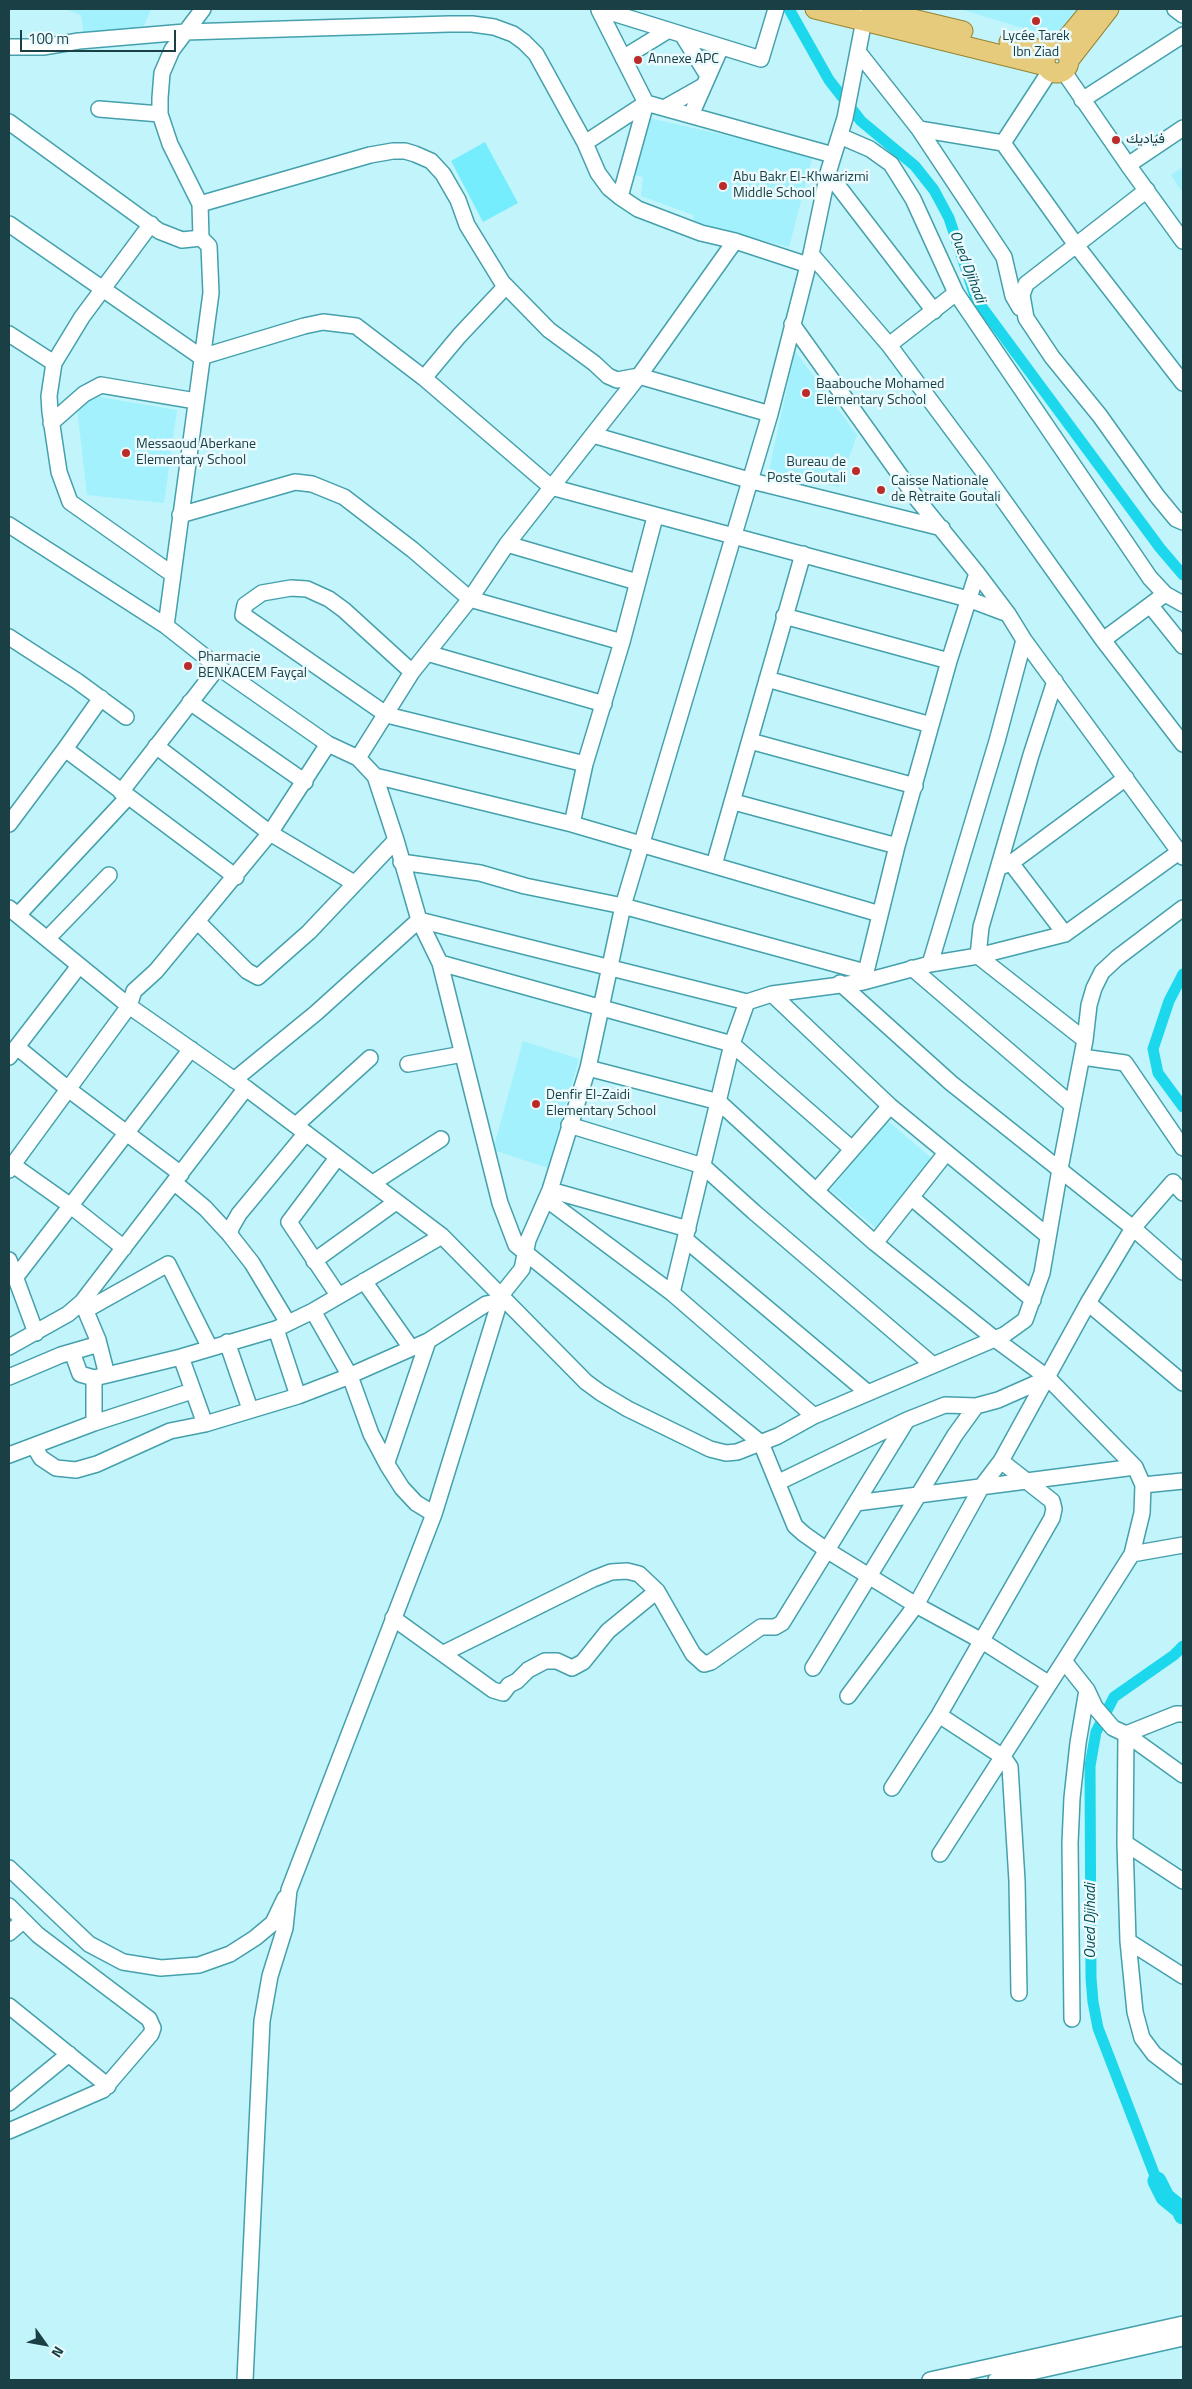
<!DOCTYPE html>
<html>
<head>
<meta charset="utf-8">
<style>
	body { margin:0 }
	#map { position:relative; width:1192px; height:2389px; overflow:hidden; background:#c1f4fb; font-family:"Titillium Web",sans-serif }
	canvas { display:block }
	.frame { position:absolute; inset:0; border:10px solid #1a4045; pointer-events:none }
	.north { position:absolute; left:20px; top:2319px; width:50px; height:50px; -webkit-text-stroke:4px #eafafd; paint-order:stroke; rotate:122deg; font-size:14px; font-weight:700; line-height:20px; text-align:center; color:#1a4045 }
	.north::after { content:''; display:block; margin:auto; width:18px; height:22px; background:#1a4045; clip-path:polygon(50% 0,100% 100%,50% 72%,0 100%) }
	.scale { position:absolute; left:20px; top:30px; width:156px; height:22px; box-sizing:border-box; border:2px solid #1a4045; border-top:0; padding-left:6px; font-size:15px; line-height:18px; white-space:nowrap; color:#1a4045; -webkit-text-stroke:4px #eafafd; paint-order:stroke }
</style>
</head>
<body>
<div id="map">
<canvas width="1192" height="2389"></canvas>
<div class="frame"></div>
<div class="north">N</div>
<div class="scale">100 m</div>
</div>
<script>
const context = document.querySelector('canvas').getContext('2d');
context.lineJoin = 'round';
function fillPath(path, color) { context.fillStyle = color; context.fill(path, 'evenodd'); }
const poly = rows => new Path2D(rows.map(r => 'M' + r).join(''));
function strokePath(path, color, width, dash) { context.strokeStyle = color; context.lineWidth = width; context.lineCap = dash ? 'butt' : 'round'; context.setLineDash(dash || []); context.stroke(path); }
function drawText(font, color, halo, rows, align = 'center') {
  context.font = font + ' "Titillium Web",Vazirmatn,sans-serif'; context.lineWidth = 5; context.setLineDash([]); context.textBaseline = 'middle'; context.strokeStyle = halo; context.fillStyle = color; for (const [text, x, y, turn = 0] of rows) {
    context.save(); context.translate(x, y); context.rotate((+turn || 0) * Math.PI / 180); context.textAlign = isNaN(turn) ? turn : align; if (halo) context.strokeText(text, 0, 0); context.fillText(text, 0, 0); context.restore();
  }
}
fillPath(poly([
	[65,9,151,9,142,30,84,34,81,15],
	[960,9,1082,9,1063,33,1039,33],
	[649,118,813,155,789,247,695,223,693,215,641,196,643,177,634,175],
	[1183,167,1183,193,1171,175],
	[795,351,857,435,839,487,769,471],
	[87,395,177,410,164,503,87,495,77,408],
	[523,1041,579,1059,548,1168,493,1150],
	[888,1121,935,1161,877,1229,830,1190]
]), '#a3f1fc');
fillPath(poly([
	[485,142,518,203,483,222,451,161]
]), '#76edfc');
strokePath(poly([
	[789,9,829,80,861,121,915,166,934,190,949,218,976,299,1160,548,1183,575],
	[1183,974,1169,1001,1153,1049,1158,1073,1183,1107],
	[1157,2181,1098,2028,1093,2002,1091,1978,1090,1766,1096,1732,1114,1697,1174,1655,1183,1646]
]), '#1dd8ec', 11);
strokePath(poly([
	[1157,2181,1165,2197,1181,2210,1183,2215]
]), '#1dd8ec', 19);
const minor = poly([
	[600,9,761,59,776,9],
	[1175,9,1183,15],
	[599,10,646,103,620,197],
	[683,36,708,76],
	[9,47,43,47,79,41,185,32,449,24,472,24,494,27,513,34,524,42,536,54,585,143,598,173,609,188,620,197,638,209,701,233,735,241,808,265],
	[859,53,919,129,1004,257,1013,296,1020,308],
	[623,58,667,31],
	[1064,72,1128,165,1183,241],
	[1082,100,1183,35],
	[646,103,833,155],
	[664,108,703,86],
	[99,109,160,114],
	[691,115,721,47],
	[9,122,159,231,182,240,201,238],
	[919,129,1003,143,1050,71],
	[840,136,870,149,891,164,913,199,956,293,1150,578,1165,594,1183,604],
	[585,143,646,103],
	[1003,143,1076,245,1183,383],
	[1128,165,1183,128],
	[828,173,934,311],
	[1147,190,1026,284,1022,295,1026,318,1052,357,1100,416,1157,496,1176,519,1183,522],
	[200,204,370,155,393,151,405,151,415,154,431,161,443,174,458,200,467,225,502,282,549,330,594,363,608,376,617,380,639,376,770,414],
	[9,224,201,357,304,326,323,322,356,326,424,378,551,487,968,599,1008,614],
	[151,224,82,317,54,363,49,396,50,412,59,472,70,502,172,574],
	[811,254,889,345,982,470,1103,640,1183,744],
	[792,324,917,499,977,573,1008,614,1024,640,1183,857],
	[9,334,54,363],
	[889,345,956,293],
	[424,378,459,336,506,286],
	[51,423,84,394,101,385,196,401],
	[593,435,752,481,942,528],
	[180,515,295,482,312,484,344,497,413,550,470,599,622,642],
	[9,525,166,626,218,667,328,744,358,758,375,776,396,840,419,920,440,963,500,1203,516,1245,761,1443,795,1526,804,1534,828,1551,916,1605,982,1486,1001,1461,1088,1303,1133,1228,1173,1182,1183,1193],
	[507,544,637,582],
	[1150,605,1183,646],
	[784,616,949,661],
	[166,626,211,293,209,246,201,238,200,204,170,144,160,114,160,98,162,73,172,50,203,9],
	[9,637,77,681,126,717],
	[1103,640,1165,594],
	[427,653,604,704],
	[412,672,344,610,329,599,307,589,291,588,262,593,245,605,243,615,387,715,585,764],
	[767,679,931,725],
	[1055,681,1031,755,981,927,978,956,1085,1040],
	[101,698,65,749,236,877],
	[190,702,305,782],
	[750,741,915,786],
	[156,746,270,833,354,883],
	[358,758,412,672,470,599,507,544,639,376,735,241],
	[375,776,572,824,880,914],
	[121,792,218,667],
	[734,802,897,846],
	[9,824,65,749],
	[572,824,585,764,622,642,655,517],
	[401,862,480,873,525,886,623,906,865,972],
	[1011,863,1065,934],
	[714,865,803,554],
	[1000,867,1011,863,1126,778],
	[9,908,129,1006,246,1088,442,1236,586,1382,601,1393,628,1409,710,1449,726,1453,737,1452,778,1436,814,1416,1004,1335,1025,1320,1042,1273,1060,1169,1085,1040,1089,1005,1094,988,1102,972,1117,958,1183,908],
	[18,915,128,797],
	[197,921,247,971,258,977,309,932,396,840],
	[48,938,109,875],
	[440,963,732,1044,852,1149],
	[930,964,978,956,1065,934,1179,852],
	[912,968,1072,1105],
	[864,980,897,846,949,661,977,573],
	[840,983,951,1083,1133,1228,1183,1272],
	[772,994,890,1106,1048,1236],
	[17,1047,68,1089,181,1174],
	[9,1057,79,966],
	[1082,1057,1125,1063,1183,1148],
	[408,1064,463,1054],
	[588,1068,719,1102,816,1191,875,1243,995,1339,1048,1378,1135,1467,1143,1485,1142,1513,1132,1554,1064,1661,1087,1690,1095,1707,1113,1728,1126,1734,1183,1775],
	[234,1080,316,1013,419,920,747,1002],
	[296,1125,370,1058],
	[569,1125,703,1166,754,1212,933,1365],
	[337,1158,289,1222,338,1295],
	[13,1165,71,1206,124,1248],
	[9,1170,129,1006,134,991,156,971,270,833,328,744],
	[175,1183,205,1208,230,1235,252,1263,288,1323],
	[373,1183,441,1139],
	[550,1190,688,1229],
	[816,1191,890,1106],
	[912,1198,1033,1300],
	[546,1199,672,1293,814,1416],
	[230,1235,231,1228,239,1214,306,1133],
	[686,1240,868,1393],
	[875,1243,946,1153],
	[9,1260,36,1333],
	[314,1261,396,1202],
	[15,1278,191,1049],
	[364,1281,411,1348],
	[672,1293,732,1044,747,1002,772,994,863,982,930,964,997,741,1024,640],
	[82,1302,98,1340,107,1375,181,1357,276,1329,313,1311,442,1236],
	[1088,1303,1183,1383],
	[86,1310,168,1264,210,1348],
	[313,1311,350,1376,371,1434,388,1466,402,1488,416,1503,434,1514],
	[276,1329,298,1396],
	[227,1342,250,1409],
	[9,1347,68,1314,82,1302,246,1088],
	[72,1352,80,1374,94,1378],
	[181,1357,205,1424],
	[9,1377,61,1355,99,1344],
	[94,1423,94,1378,107,1375],
	[34,1446,41,1458,56,1468,76,1470,97,1464,170,1431,205,1424,298,1396,342,1379,428,1341,486,1304,501,1301],
	[9,1455,94,1423,192,1391],
	[387,1462,428,1341],
	[779,1482,907,1420,945,1405,976,1406,998,1400,1048,1378],
	[1143,1485,1183,1481],
	[856,1503,1135,1467],
	[1132,1554,1183,1545],
	[393,1618,493,1690,503,1693,509,1685,517,1681,528,1670,545,1661,557,1661,572,1668,583,1662,608,1631,657,1591],
	[444,1653,593,1579,611,1572,627,1571,639,1574,657,1591,693,1654,704,1664,711,1662,761,1627,775,1627,782,1623,907,1420],
	[813,1668,955,1435,976,1406],
	[848,1696,916,1605,982,1641,1048,1683],
	[939,1715,1003,1757,1010,1767,1017,1881,1019,1993],
	[1126,1734,1125,1843,1128,1941,1135,2012,1142,2038,1154,2054,1183,2076],
	[1126,1734,1176,1714,1183,1714],
	[892,1788,939,1715,1052,1518,1054,1509,1052,1501,1001,1461],
	[1125,1843,1183,1881],
	[940,1854,1064,1661],
	[9,1868,89,1944,123,1962,161,1968,199,1965,230,1954,255,1938,273,1923,285,1898],
	[9,1906,38,1935,149,2019,153,2028,151,2034,103,2090,9,2131],
	[9,1933,23,1921],
	[1128,1941,1183,1976],
	[9,2006,108,2086],
	[1072,2019,1070,1843,1072,1798,1078,1743,1087,1690],
	[9,2103,69,2054],
	[245,2380,262,2021,270,1976,285,1928,289,1890,434,1514,502,1294,522,1269,528,1240,550,1190,588,1068,623,906,770,414,811,254,828,173,845,118,866,10],
	[930,2380,1183,2324],
	[996,2380,1183,2338]
]);
const major = poly([
	[815,9,1046,66],
	[871,9,963,31],
	[1009,42,1049,52],
	'1045 61a12 12 0 1 1 24 0a12 12 0 1 1-24 0Z',
	[1058,49,1091,9],
	[1070,59,1109,9]
]);
strokePath(minor, '#45a0ac', 18);
strokePath(major, '#958431', 21);
strokePath(minor, '#fff', 15);
strokePath(major, '#e7cb7d', 19);
for (const [x, y, r, color] of [
	[1036,21,5,"#ba2b29"],
	[638,60,5,"#ba2b29"],
	[1116,140,5,"#ba2b29"],
	[723,186,5,"#ba2b29"],
	[806,393,5,"#ba2b29"],
	[126,453,5,"#ba2b29"],
	[856,471,5,"#ba2b29"],
	[881,490,5,"#ba2b29"],
	[188,666,5,"#ba2b29"],
	[536,1104,5,"#ba2b29"]
]) { const dot = new Path2D(); dot.arc(x, y, r, 0, 2 * Math.PI); context.fillStyle = color; context.fill(dot); strokePath(dot, '#eafafd', 2); }
drawText('14px', '#1a4045', '#eafafd', [
	["Lycée Tarek",1036,37,"center"],
	["Ibn Ziad",1036,53,"center"],
	["Annexe APC",648,60],
	["فياديك",1126,140],
	["Abu Bakr El-Khwarizmi",733,178],
	["Middle School",733,194],
	["Baabouche Mohamed",816,385],
	["Elementary School",816,401],
	["Messaoud Aberkane",136,445],
	["Elementary School",136,461],
	["Bureau de",846,463,"right"],
	["Poste Goutali",846,479,"right"],
	["Caisse Nationale",891,482],
	["de Retraite Goutali",891,498],
	["Pharmacie",198,658],
	["BENKACEM Fayçal",198,674],
	["Denfir El-Zaidi",546,1096],
	["Elementary School",546,1112]
], 'left');
drawText('italic 15px', '#004c54', '#eafafd', [
	["Oued Djihadi",967,267,69],
	["Oued Djihadi",1091,1921,-90]
]);
</script>
</body>
</html>
